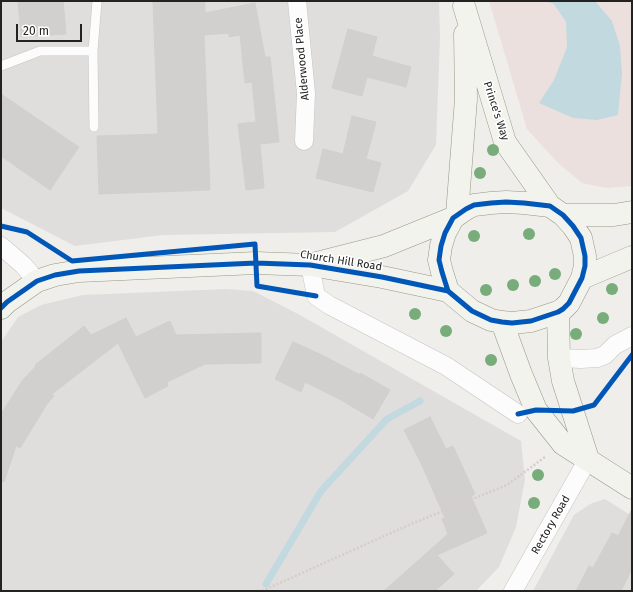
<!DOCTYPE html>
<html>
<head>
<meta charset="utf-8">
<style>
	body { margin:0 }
	#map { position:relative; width:633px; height:592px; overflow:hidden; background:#efeeeb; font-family:"Fira Sans",sans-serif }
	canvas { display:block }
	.frame { position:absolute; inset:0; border:2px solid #222; pointer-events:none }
	.scale { position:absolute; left:16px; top:24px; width:66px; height:18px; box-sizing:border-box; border:2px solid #222; border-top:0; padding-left:5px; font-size:12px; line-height:14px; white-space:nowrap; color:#222; -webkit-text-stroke:3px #fff; paint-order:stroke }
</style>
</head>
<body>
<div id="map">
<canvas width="633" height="592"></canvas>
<div class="frame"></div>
<div class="scale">20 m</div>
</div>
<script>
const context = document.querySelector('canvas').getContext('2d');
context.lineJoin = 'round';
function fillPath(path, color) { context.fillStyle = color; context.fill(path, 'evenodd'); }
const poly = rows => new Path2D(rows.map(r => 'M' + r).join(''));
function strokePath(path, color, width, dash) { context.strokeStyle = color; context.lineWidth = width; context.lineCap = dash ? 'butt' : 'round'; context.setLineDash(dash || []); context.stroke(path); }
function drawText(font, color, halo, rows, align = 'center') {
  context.font = font + ' "Fira Sans",sans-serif'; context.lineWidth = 3; context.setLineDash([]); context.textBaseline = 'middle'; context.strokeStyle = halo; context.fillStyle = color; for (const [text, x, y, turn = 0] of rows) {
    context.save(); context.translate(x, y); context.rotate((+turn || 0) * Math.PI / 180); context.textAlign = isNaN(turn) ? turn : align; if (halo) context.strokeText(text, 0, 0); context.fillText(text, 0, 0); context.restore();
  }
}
fillPath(poly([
	[1,1,439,1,440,37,436,145,408,191,335,232,163,235,75,246,1,208],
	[226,289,253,291,300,315,521,441,525,480,516,527,499,567,476,591,1,591,1,342,18,317,41,305,83,295],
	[605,499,632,516,632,591,533,591,574,515,590,504]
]), '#dfdedc');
fillPath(poly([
	[489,1,632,1,632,186,607,188,582,183,558,163,527,129]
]), '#ebe0de');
fillPath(poly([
	[545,1,595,1,612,21,620,46,622,74,618,115,597,120,573,118,539,103,554,80,567,47,566,22,554,4]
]), '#c2d9df');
strokePath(poly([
	[266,584,321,491,387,419,420,401]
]), '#c2d9df', 7);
const building = poly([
	[18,1,63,1,66,34,21,37,18,1],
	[176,1,205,1,205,13,255,3,265,57,270,57,279,142,260,144,264,188,246,190,238,124,256,122,252,82,245,83,240,35,229,37,229,33,204,35,210,190,99,194,97,136,158,134,153,2,176,1],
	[348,29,377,37,372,56,411,67,406,87,367,77,362,96,332,88,348,29],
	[1,94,79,147,50,190,1,156,1,94],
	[352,116,376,122,366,159,381,163,373,192,316,178,323,149,343,154,352,116],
	[126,318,136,337,170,321,176,335,261,333,261,363,205,364,167,382,168,386,145,398,118,343,52,394,54,396,47,404,20,448,16,446,4,482,1,481,1,414,22,381,36,366,35,365,84,326,91,335,126,318],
	[293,342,322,355,360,375,360,373,390,390,373,419,341,400,305,382,301,392,275,379,293,342],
	[430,417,446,449,453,446,475,494,471,496,487,533,437,555,454,574,435,591,384,591,448,534,442,519,445,518,421,463,404,430,430,417],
	[632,509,632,569,621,591,576,591,589,566,593,568,612,533,618,536,632,509]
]);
fillPath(building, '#d2d0ce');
strokePath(building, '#d2d0cd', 1);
const lane = poly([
	[1,66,40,51,93,51],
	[94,127,93,51,97,1]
]);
const street = poly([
	[297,1,306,93,304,141],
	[1,246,23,265,37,281],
	[310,265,316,296,329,305,446,366,518,414],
	[559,358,581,359,597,358,605,355,615,345,632,336],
	[513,591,588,459]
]);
const secondary = poly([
	[464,6,505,142,550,206],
	[506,202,524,203,550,206,563,215,573,226,581,238,585,256,585,266,582,278,569,303,563,309,558,312,531,321,512,323,502,322,491,320,472,311,448,291,442,272,439,260,441,246,445,233,453,218,466,209,474,205,491,203,506,202],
	[457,214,466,99,465,34],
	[563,215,614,215,632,212],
	[317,263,384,246,453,218],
	[582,278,632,257],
	[1,308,7,302,37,281,55,275,79,271,256,263,310,265,382,277,448,291],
	[558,312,559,358,563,381,588,459],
	[502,322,521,374,536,410,563,444,632,488]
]);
strokePath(lane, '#c5c5c3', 10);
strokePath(street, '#c5c5c3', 19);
strokePath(secondary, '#969884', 23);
strokePath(poly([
	[12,228,27,232,57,251],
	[264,287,294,292],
	[262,591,411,524,507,485,545,457]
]), '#d6cccb', 2.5, [2, 2]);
strokePath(lane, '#fdfcfc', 9);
strokePath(street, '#fdfcfc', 18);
strokePath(secondary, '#f3f3ed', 22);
strokePath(poly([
	[506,202,524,203,550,206,563,215,573,226,581,238,585,256,585,266,582,278,569,303,563,309,558,312,531,321,512,323,502,322,491,320,472,311,448,291,442,272,439,260,441,246,445,233,453,218,466,209,474,205,491,203,506,202],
	[1,226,27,232,72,261,255,244,257,286,316,296],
	[1,308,7,302,37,281,55,275,79,271,256,263,310,265,382,277,448,291],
	[518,414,536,410,573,411,594,405,632,355]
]), '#0057b8', 5);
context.fillStyle = '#78ad7b';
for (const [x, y] of [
	[493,150],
	[480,173],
	[529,234],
	[474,236],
	[555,274],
	[535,281],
	[513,285],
	[612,289],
	[486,290],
	[415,314],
	[603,318],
	[446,331],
	[576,334],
	[491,360],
	[538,475],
	[534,503]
]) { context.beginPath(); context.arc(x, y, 6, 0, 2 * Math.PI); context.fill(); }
drawText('11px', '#222', '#fff', [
	["Alderwood Place",302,59,-95],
	["Prince's Way",496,111,72],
	["Church Hill Road",341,261,9],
	["Rectory Road",551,525,-60]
]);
</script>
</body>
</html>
